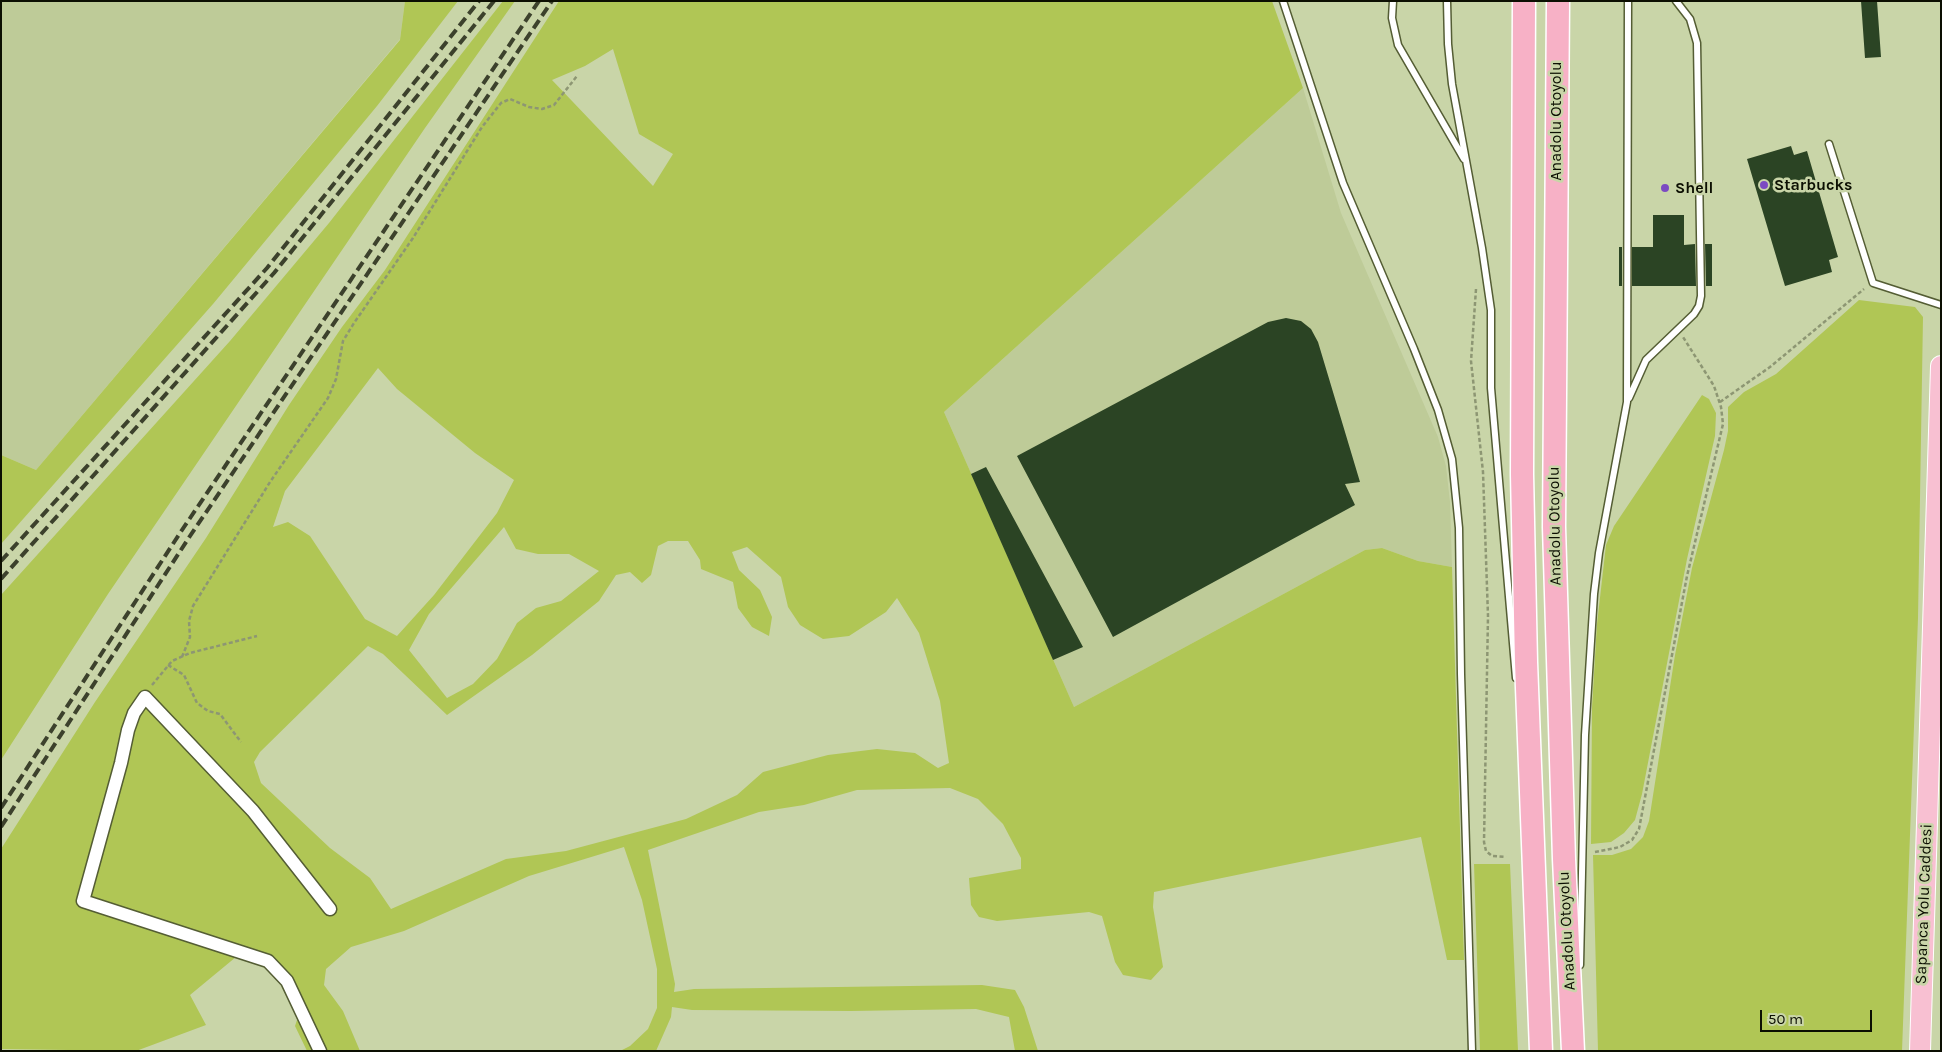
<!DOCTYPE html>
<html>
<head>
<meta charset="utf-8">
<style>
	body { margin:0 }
	#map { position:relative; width:1942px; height:1052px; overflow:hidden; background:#c9d5a8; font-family:Karla,sans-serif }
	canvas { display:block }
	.frame { position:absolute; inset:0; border:2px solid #0c0f02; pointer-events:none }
	.scale { position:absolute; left:1760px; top:1010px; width:112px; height:22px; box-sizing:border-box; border:2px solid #0c0f02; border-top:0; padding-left:6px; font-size:15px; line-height:18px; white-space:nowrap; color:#0c0f02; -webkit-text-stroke:4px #c9d5a8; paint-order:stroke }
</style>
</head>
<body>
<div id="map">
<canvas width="1942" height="1052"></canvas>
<div class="frame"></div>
<div class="scale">50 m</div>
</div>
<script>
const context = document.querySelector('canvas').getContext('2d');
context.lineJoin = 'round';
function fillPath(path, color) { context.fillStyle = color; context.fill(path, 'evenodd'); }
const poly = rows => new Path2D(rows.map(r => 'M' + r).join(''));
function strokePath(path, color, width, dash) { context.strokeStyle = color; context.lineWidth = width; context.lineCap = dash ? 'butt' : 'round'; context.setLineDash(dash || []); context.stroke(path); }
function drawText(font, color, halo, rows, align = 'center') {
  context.font = font + ' Karla,sans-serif'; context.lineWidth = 5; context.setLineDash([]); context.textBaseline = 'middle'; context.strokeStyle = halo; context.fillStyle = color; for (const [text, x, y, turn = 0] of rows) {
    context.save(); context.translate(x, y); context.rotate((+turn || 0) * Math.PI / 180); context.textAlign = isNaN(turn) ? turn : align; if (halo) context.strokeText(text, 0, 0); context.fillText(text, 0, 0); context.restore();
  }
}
fillPath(poly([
	[1,1,405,1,400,39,36,470,1,455],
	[1303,88,1341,213,1438,437,1446,466,1450,502,1452,567,1418,561,1382,548,1365,550,1074,707,944,412]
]), '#becb98');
fillPath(poly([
	[405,1,458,1,377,106,213,304,1,544,1,455,36,470,400,40],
	[503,1,515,1,425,128,108,594,1,760,1,595,230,341,329,223],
	[559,1,1272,1,1303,88,944,412,1074,707,1365,550,1382,548,1418,561,1452,567,1464,960,1447,960,1421,837,1154,892,1153,907,1163,967,1151,980,1123,975,1115,962,1102,916,1089,912,997,921,979,917,971,905,969,878,1021,869,1021,858,1003,824,978,799,950,788,857,790,804,805,759,812,648,850,675,984,674,992,694,989,982,985,1015,990,1024,1007,1038,1051,1015,1051,1009,1017,976,1009,851,1011,692,1010,672,1007,671,1017,656,1051,620,1051,630,1046,648,1029,657,1008,657,969,642,900,624,847,529,876,404,931,351,947,326,969,324,985,343,1011,360,1051,307,1051,295,1026,301,1008,287,981,242,952,190,995,206,1025,136,1051,1,1049,1,849,95,702,206,538,289,405,342,327,385,270],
	[613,49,639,134,673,154,653,186,552,80,585,66],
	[378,368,397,389,475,453,514,480,497,513,434,595,397,636,365,619,310,536,288,522,273,527,285,491],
	[504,527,516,549,538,554,569,554,599,571,561,601,536,608,517,623,497,659,473,684,447,698,409,650,429,614],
	[668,541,688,541,700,560,701,569,733,582,738,608,752,627,769,636,772,617,760,590,739,570,732,552,747,547,781,577,788,607,800,625,823,639,849,636,886,612,897,598,919,633,940,701,949,763,938,768,915,753,877,749,828,755,763,772,737,795,686,819,566,851,506,859,391,909,370,878,330,848,261,783,254,762,260,752,368,646,383,654,447,715,532,655,599,601,616,575,630,572,642,583,651,575,658,546],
	[1859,300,1915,307,1923,317,1918,618,1902,1051,1598,1051,1593,855,1612,855,1631,849,1643,837,1649,821,1675,655,1692,568,1724,450,1728,431,1728,407,1744,392,1776,374],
	[1702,395,1709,399,1716,413,1715,436,1687,559,1642,794,1635,820,1624,833,1611,842,1591,844,1592,708,1597,624,1606,545,1614,526],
	[1474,864,1510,864,1518,1051,1480,1051]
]), '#b0c655');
fillPath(poly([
	[1861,1,1877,1,1881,57,1865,58],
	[1791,146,1794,155,1807,151,1838,257,1829,260,1832,272,1785,286,1747,159],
	[1653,215,1684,215,1684,245,1695,244,1696,286,1632,286,1632,247,1653,247],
	[1705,244,1712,244,1712,286,1706,286],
	[1619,247,1622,247,1622,286,1619,286],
	[1286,318,1301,321,1311,329,1318,342,1360,482,1345,484,1355,505,1113,637,1017,456,1268,322],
	[986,467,1083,647,1053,660,971,474]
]), '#2b4424');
const service = poly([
	[1283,1,1343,183,1414,349,1438,410,1452,459,1459,528,1461,674,1472,1051],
	[1393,1,1392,18,1398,45,1464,159],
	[1447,1,1448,44,1452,84,1482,248,1491,310,1491,388,1516,678],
	[1829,144,1873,283,1941,305],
	[1629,398,1646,360,1694,314,1699,306,1701,296,1697,43,1690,19,1676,1],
	[1580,965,1585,735,1594,594,1599,553,1627,402,1628,1]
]);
const minor = poly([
	[320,1051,287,981,268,961,83,901,121,763,128,730,134,713,145,697,253,811,330,909]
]);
const trunk = poly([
	[1920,1051,1941,366]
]);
const motorway = poly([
	[1524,1,1522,474,1526,662,1541,1051],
	[1558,1,1554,527,1564,859,1573,1051]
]);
strokePath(service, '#545d34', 9);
strokePath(minor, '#545d34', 15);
strokePath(trunk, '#fff', 22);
strokePath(motorway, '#fff', 25);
strokePath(poly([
	[1476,289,1471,361,1483,472,1488,616,1484,842,1486,851,1492,856,1506,857],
	[1720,402,1770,367,1864,289],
	[182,657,190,637,189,621,193,606,270,482,328,398,336,379,343,341,354,323,413,238,482,127,501,103,510,99,529,107,542,109,554,105,577,76],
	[168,665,184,675,197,703,208,711,220,714,241,742],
	[152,685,172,661,190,653,257,636],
	[1595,852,1620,847,1632,840,1639,829,1687,576,1723,424,1721,407,1714,386,1683,337]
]), '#8d9673', 2.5, [4, 2.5]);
strokePath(service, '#fff', 6);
strokePath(minor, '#fff', 12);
strokePath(trunk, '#f8c0d2', 20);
strokePath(motorway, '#f7b1c6', 22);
strokePath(poly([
	[1,561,267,268,479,1],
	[1,579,274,273,494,1],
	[1,808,182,530,539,1],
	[1,827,190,536,552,1]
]), '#3c412c', 4, [10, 5]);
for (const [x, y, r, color] of [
	[1764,185,5,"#7c4ac2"],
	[1665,188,5,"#7c4ac2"]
]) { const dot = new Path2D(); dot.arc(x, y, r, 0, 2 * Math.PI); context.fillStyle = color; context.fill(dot); strokePath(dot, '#c9d5a8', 2); }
drawText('16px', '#0c0f02', '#c9d5a8', [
	["Anadolu Otoyolu",1556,121,-90],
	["Anadolu Otoyolu",1555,526,-91],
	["Sapanca Yolu Caddesi",1924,904,-88],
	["Anadolu Otoyolu",1567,931,-93]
]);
drawText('bold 16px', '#0c0f02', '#c9d5a8', [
	["Starbucks",1774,185],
	["Shell",1675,188]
], 'left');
</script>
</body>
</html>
